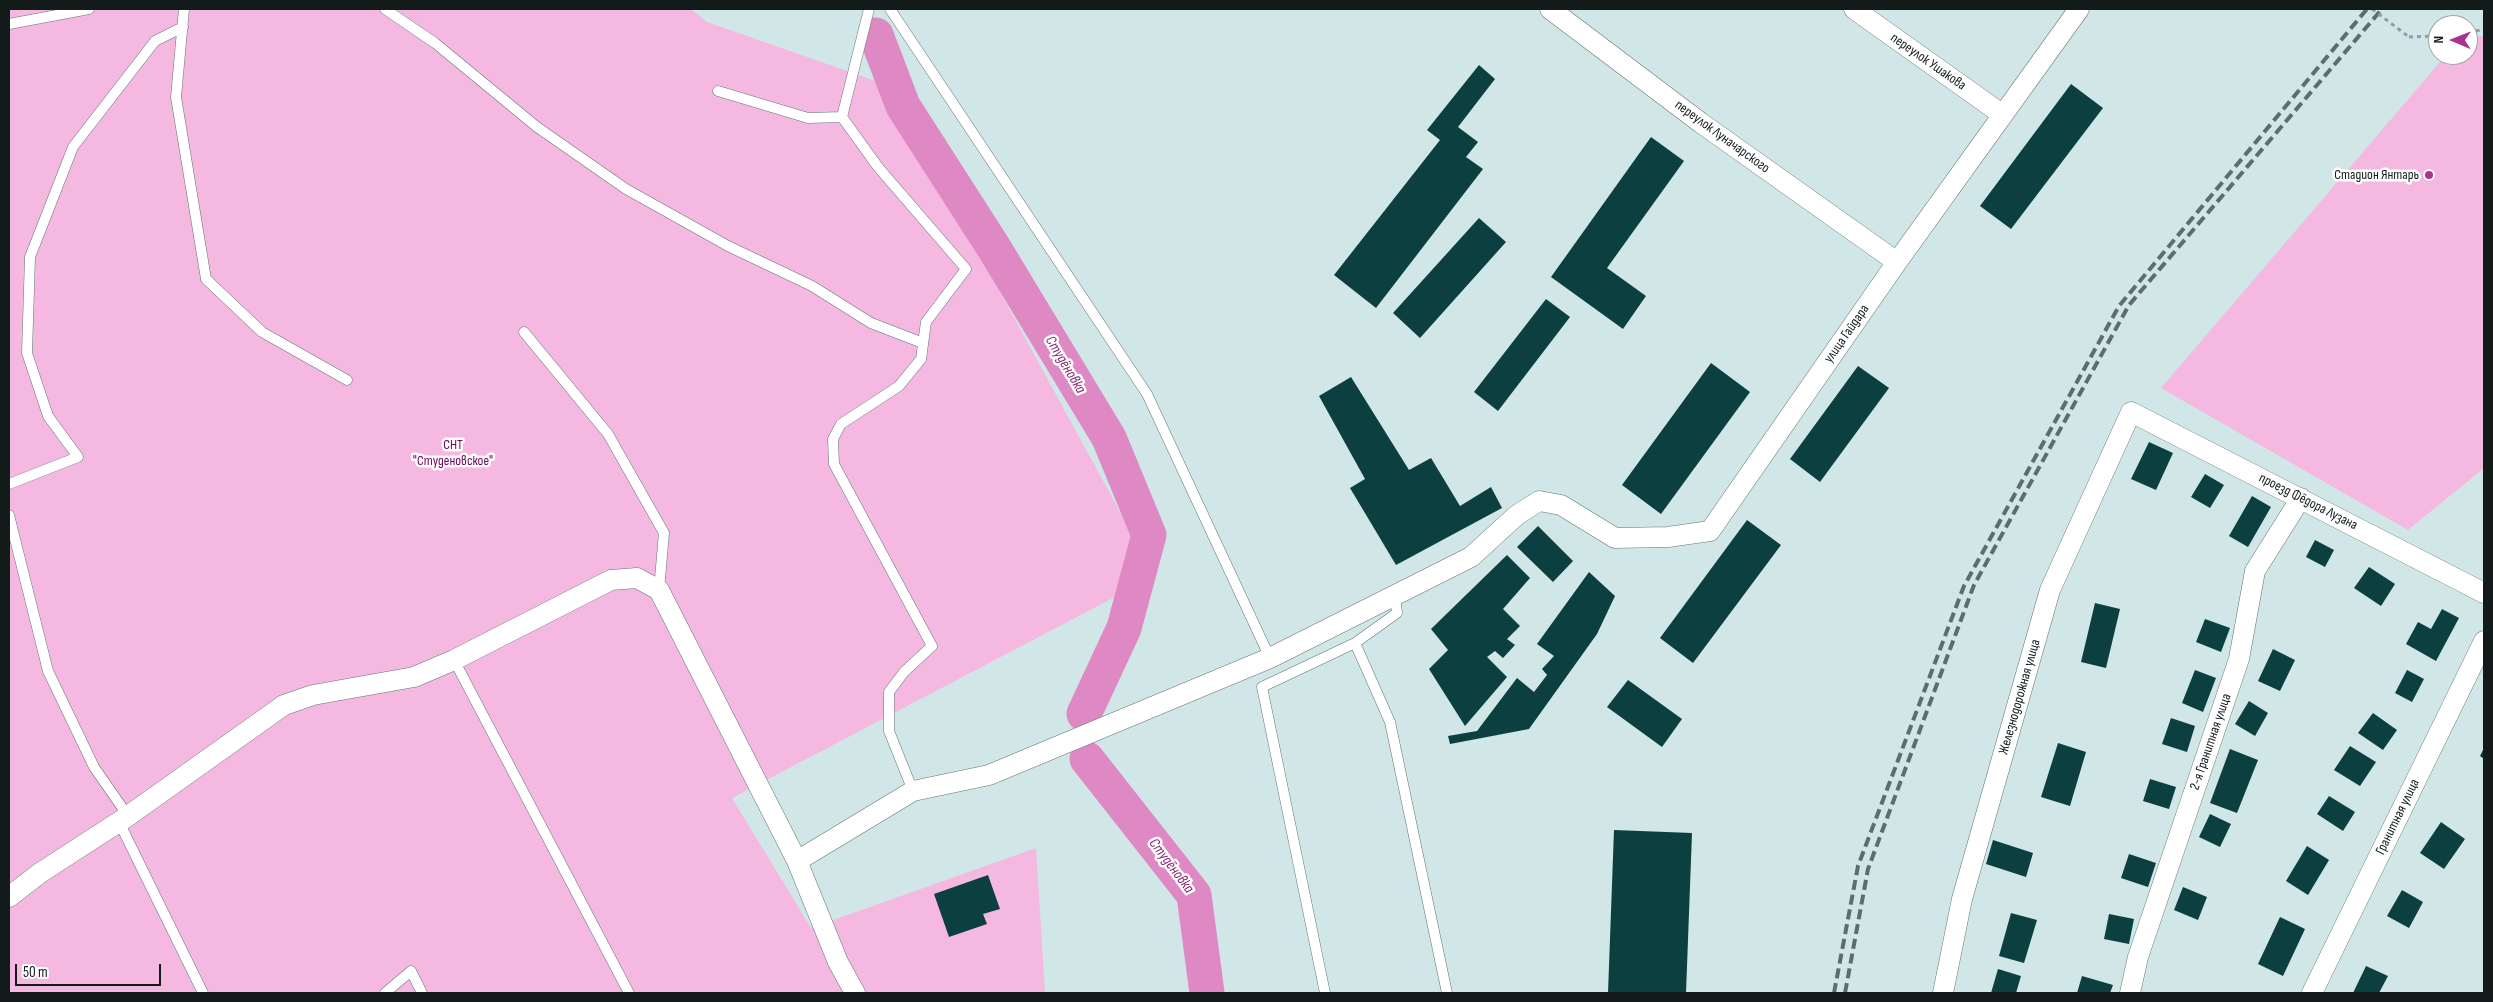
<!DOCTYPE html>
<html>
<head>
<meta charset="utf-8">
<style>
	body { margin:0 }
	#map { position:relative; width:2493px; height:1002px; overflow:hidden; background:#d1e6e6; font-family:"Sofia Sans Condensed",sans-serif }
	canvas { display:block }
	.frame { position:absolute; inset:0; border:10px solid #121a1a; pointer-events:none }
	.north { position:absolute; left:2428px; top:15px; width:50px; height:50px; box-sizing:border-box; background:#fff; border:1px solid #a0a3a3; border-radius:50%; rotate:271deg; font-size:14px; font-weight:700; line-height:20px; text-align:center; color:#121a1a }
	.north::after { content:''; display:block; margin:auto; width:18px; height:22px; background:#aa348c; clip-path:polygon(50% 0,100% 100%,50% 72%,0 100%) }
	.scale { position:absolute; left:15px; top:964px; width:146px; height:22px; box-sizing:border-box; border:2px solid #121a1a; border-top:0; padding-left:6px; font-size:15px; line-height:18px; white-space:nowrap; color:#121a1a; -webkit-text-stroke:4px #fff; paint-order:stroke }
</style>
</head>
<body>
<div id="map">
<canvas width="2493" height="1002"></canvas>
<div class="frame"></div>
<div class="north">N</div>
<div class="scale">50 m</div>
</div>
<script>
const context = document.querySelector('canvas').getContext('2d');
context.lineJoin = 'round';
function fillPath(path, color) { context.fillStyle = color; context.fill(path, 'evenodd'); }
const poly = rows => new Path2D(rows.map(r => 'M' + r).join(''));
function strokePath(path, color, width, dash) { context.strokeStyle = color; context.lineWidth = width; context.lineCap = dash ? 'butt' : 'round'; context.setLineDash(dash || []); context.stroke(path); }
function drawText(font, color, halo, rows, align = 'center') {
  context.font = font + ' "Sofia Sans Condensed",sans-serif'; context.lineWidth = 5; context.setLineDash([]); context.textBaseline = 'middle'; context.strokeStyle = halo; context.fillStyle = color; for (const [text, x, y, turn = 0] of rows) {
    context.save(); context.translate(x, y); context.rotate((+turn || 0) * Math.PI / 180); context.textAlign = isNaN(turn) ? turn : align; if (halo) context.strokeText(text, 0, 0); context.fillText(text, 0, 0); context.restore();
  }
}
fillPath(poly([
	[9,9,691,9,707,22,887,85,1155,576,732,798,811,928,1036,848,1045,993,9,993],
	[2484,36,2484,468,2408,530,2161,388,2446,55,2468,55,2468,38]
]), '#f5b9e1');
strokePath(poly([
	[876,35,903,106,994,248,1109,438,1149,535,1124,628,1084,714],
	[1087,759,1194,895,1207,993]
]), '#df89c4', 35);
fillPath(poly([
	[1479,65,1495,79,1458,127,1478,142,1466,157,1483,169,1376,308,1334,275,1440,140,1427,130],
	[2071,84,2103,108,2011,229,1980,206],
	[1651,137,1684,161,1607,268,1646,296,1623,329,1551,277],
	[1479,218,1506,242,1420,338,1393,313],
	[1546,299,1570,317,1498,411,1474,392],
	[1711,363,1750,392,1661,514,1622,485],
	[1858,366,1889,388,1820,482,1790,459],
	[1351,377,1409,470,1431,458,1460,506,1491,487,1502,508,1396,565,1350,488,1365,479,1319,396],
	[2149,442,2173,453,2156,490,2131,479],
	[2205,474,2224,485,2210,508,2191,497],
	[2252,496,2271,507,2248,547,2229,536],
	[1747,520,1781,545,1693,663,1660,638],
	[1538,526,1573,561,1553,582,1517,547],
	[2315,540,2334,550,2325,567,2306,557],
	[1507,555,1530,578,1503,609,1520,626,1507,639,1515,645,1503,658,1495,651,1487,657,1507,677,1465,726,1429,669,1448,650,1431,629],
	[2369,567,2395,584,2381,606,2354,588],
	[1589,572,1615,596,1597,634,1529,729,1450,744,1448,736,1477,731,1517,678,1534,692,1547,675,1542,669,1554,656,1537,644],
	[2095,603,2120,609,2106,668,2081,662],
	[2442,609,2459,618,2436,661,2406,644,2418,622,2431,629],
	[2205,619,2230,628,2221,652,2196,642],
	[2273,649,2295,660,2280,691,2258,681],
	[2195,670,2216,678,2203,712,2182,703],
	[2407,670,2424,679,2412,702,2395,693],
	[1628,680,1682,719,1662,747,1607,707],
	[2249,701,2268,713,2255,736,2235,724],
	[2373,713,2397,730,2383,750,2358,733],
	[2171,718,2195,726,2187,752,2162,744],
	[2058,743,2086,752,2070,806,2041,797],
	[2350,746,2376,762,2360,786,2334,770],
	[2484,748,2484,759,2480,756],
	[2230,749,2258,760,2237,813,2210,803],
	[2150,779,2176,787,2169,809,2143,801],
	[2329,796,2355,812,2343,831,2317,814],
	[2210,814,2231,824,2220,847,2199,837],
	[2441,822,2465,839,2444,869,2420,853],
	[1614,830,1692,833,1686,993,1608,993],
	[1993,840,2033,853,2026,877,1986,864],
	[2307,846,2329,860,2308,895,2286,881],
	[2129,854,2156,863,2148,887,2121,878],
	[988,875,1000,909,983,914,987,924,949,937,934,894],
	[2183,887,2207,897,2198,920,2174,910],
	[2402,890,2423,902,2409,928,2387,916],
	[2011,913,2037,920,2024,963,1999,956],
	[2109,914,2134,919,2129,944,2104,939],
	[2280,917,2305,929,2283,976,2258,964],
	[2366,966,2388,976,2379,993,2353,993],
	[1998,969,2021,976,2016,993,1991,993],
	[2082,976,2113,985,2110,993,2077,993]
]), '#0b3f40');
const lane = poly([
	[184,9,176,97,206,279,262,332,347,380],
	[385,9,435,43,537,127,626,189,728,246,812,286,871,323,923,343],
	[869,9,842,117,878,167,966,269,926,322,921,359,899,386,841,424,833,439,834,464,932,646,904,672,889,692,889,731,913,791],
	[890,9,1147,394,1270,658],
	[9,24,89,9],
	[718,91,808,118,842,117],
	[524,332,608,434,664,533,659,590],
	[9,484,78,457,48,416,27,353,30,257,73,147,155,41,183,27],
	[9,515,48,671,94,767,128,816],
	[1395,595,1397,613,1355,643,1390,722,1447,993],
	[454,660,629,993],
	[119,822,203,993],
	[385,993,411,971,422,993],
	[1325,993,1262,687,1355,643]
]);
const street = poly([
	[1550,9,1701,123,1897,262],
	[1854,9,2003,115],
	[797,861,913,791,989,775,1270,658,1471,557,1517,515,1539,501,1561,505,1615,538,1668,537,1710,531,1897,262,2079,9],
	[9,897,40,873,128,816,284,705,313,695,414,677,454,660,611,580,637,578,659,590,797,861,838,962,855,993],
	[1943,993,1962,899,2050,590,2131,412,2484,593],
	[2130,993,2138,957,2239,659,2255,571,2301,498],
	[2312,993,2484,641]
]);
strokePath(lane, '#637576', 11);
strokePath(street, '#637576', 21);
strokePath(poly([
	[2468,33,2484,29],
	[2409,37,2438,36]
]), '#8f9f9f', 3, [4, 4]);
strokePath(lane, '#fff', 10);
strokePath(street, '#fff', 20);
strokePath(poly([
	[1834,993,1858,866,1964,586,2119,306,2367,9],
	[1845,993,1868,869,1974,585,2129,305,2382,9]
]), '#5f6c6c', 4, [10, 5]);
strokePath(poly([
	[2372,9,2409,37]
]), '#8f9f9f', 3, [4, 4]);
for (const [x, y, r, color] of [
	[2429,175,5,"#aa348c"]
]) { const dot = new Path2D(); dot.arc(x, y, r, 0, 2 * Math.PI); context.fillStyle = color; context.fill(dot); strokePath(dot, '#fff', 2); }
drawText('14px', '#121a1a', '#fff', [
	["переулок Ушакова",1928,62,35],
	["переулок Луначарского",1722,137,36],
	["улица Гайдара",1847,334,-55],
	["проезд Фёдора Лузана",2308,502,27],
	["Железнодорожная улица",2020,697,-74],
	["2-я Гранитная улица",2211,742,-71],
	["Гранитная улица",2398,817,-64]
]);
drawText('14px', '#121a1a', '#fff', [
	["Стадион Янтарь",2419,175]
], 'right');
drawText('14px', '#6f0259', '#fff', [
	["СНТ",453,445],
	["\"Студеновское\"",453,461]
]);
drawText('italic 15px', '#8a2571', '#fff', [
	["Студёновка",1065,365,59],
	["Студёновка",1171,866,53]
]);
</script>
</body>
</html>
